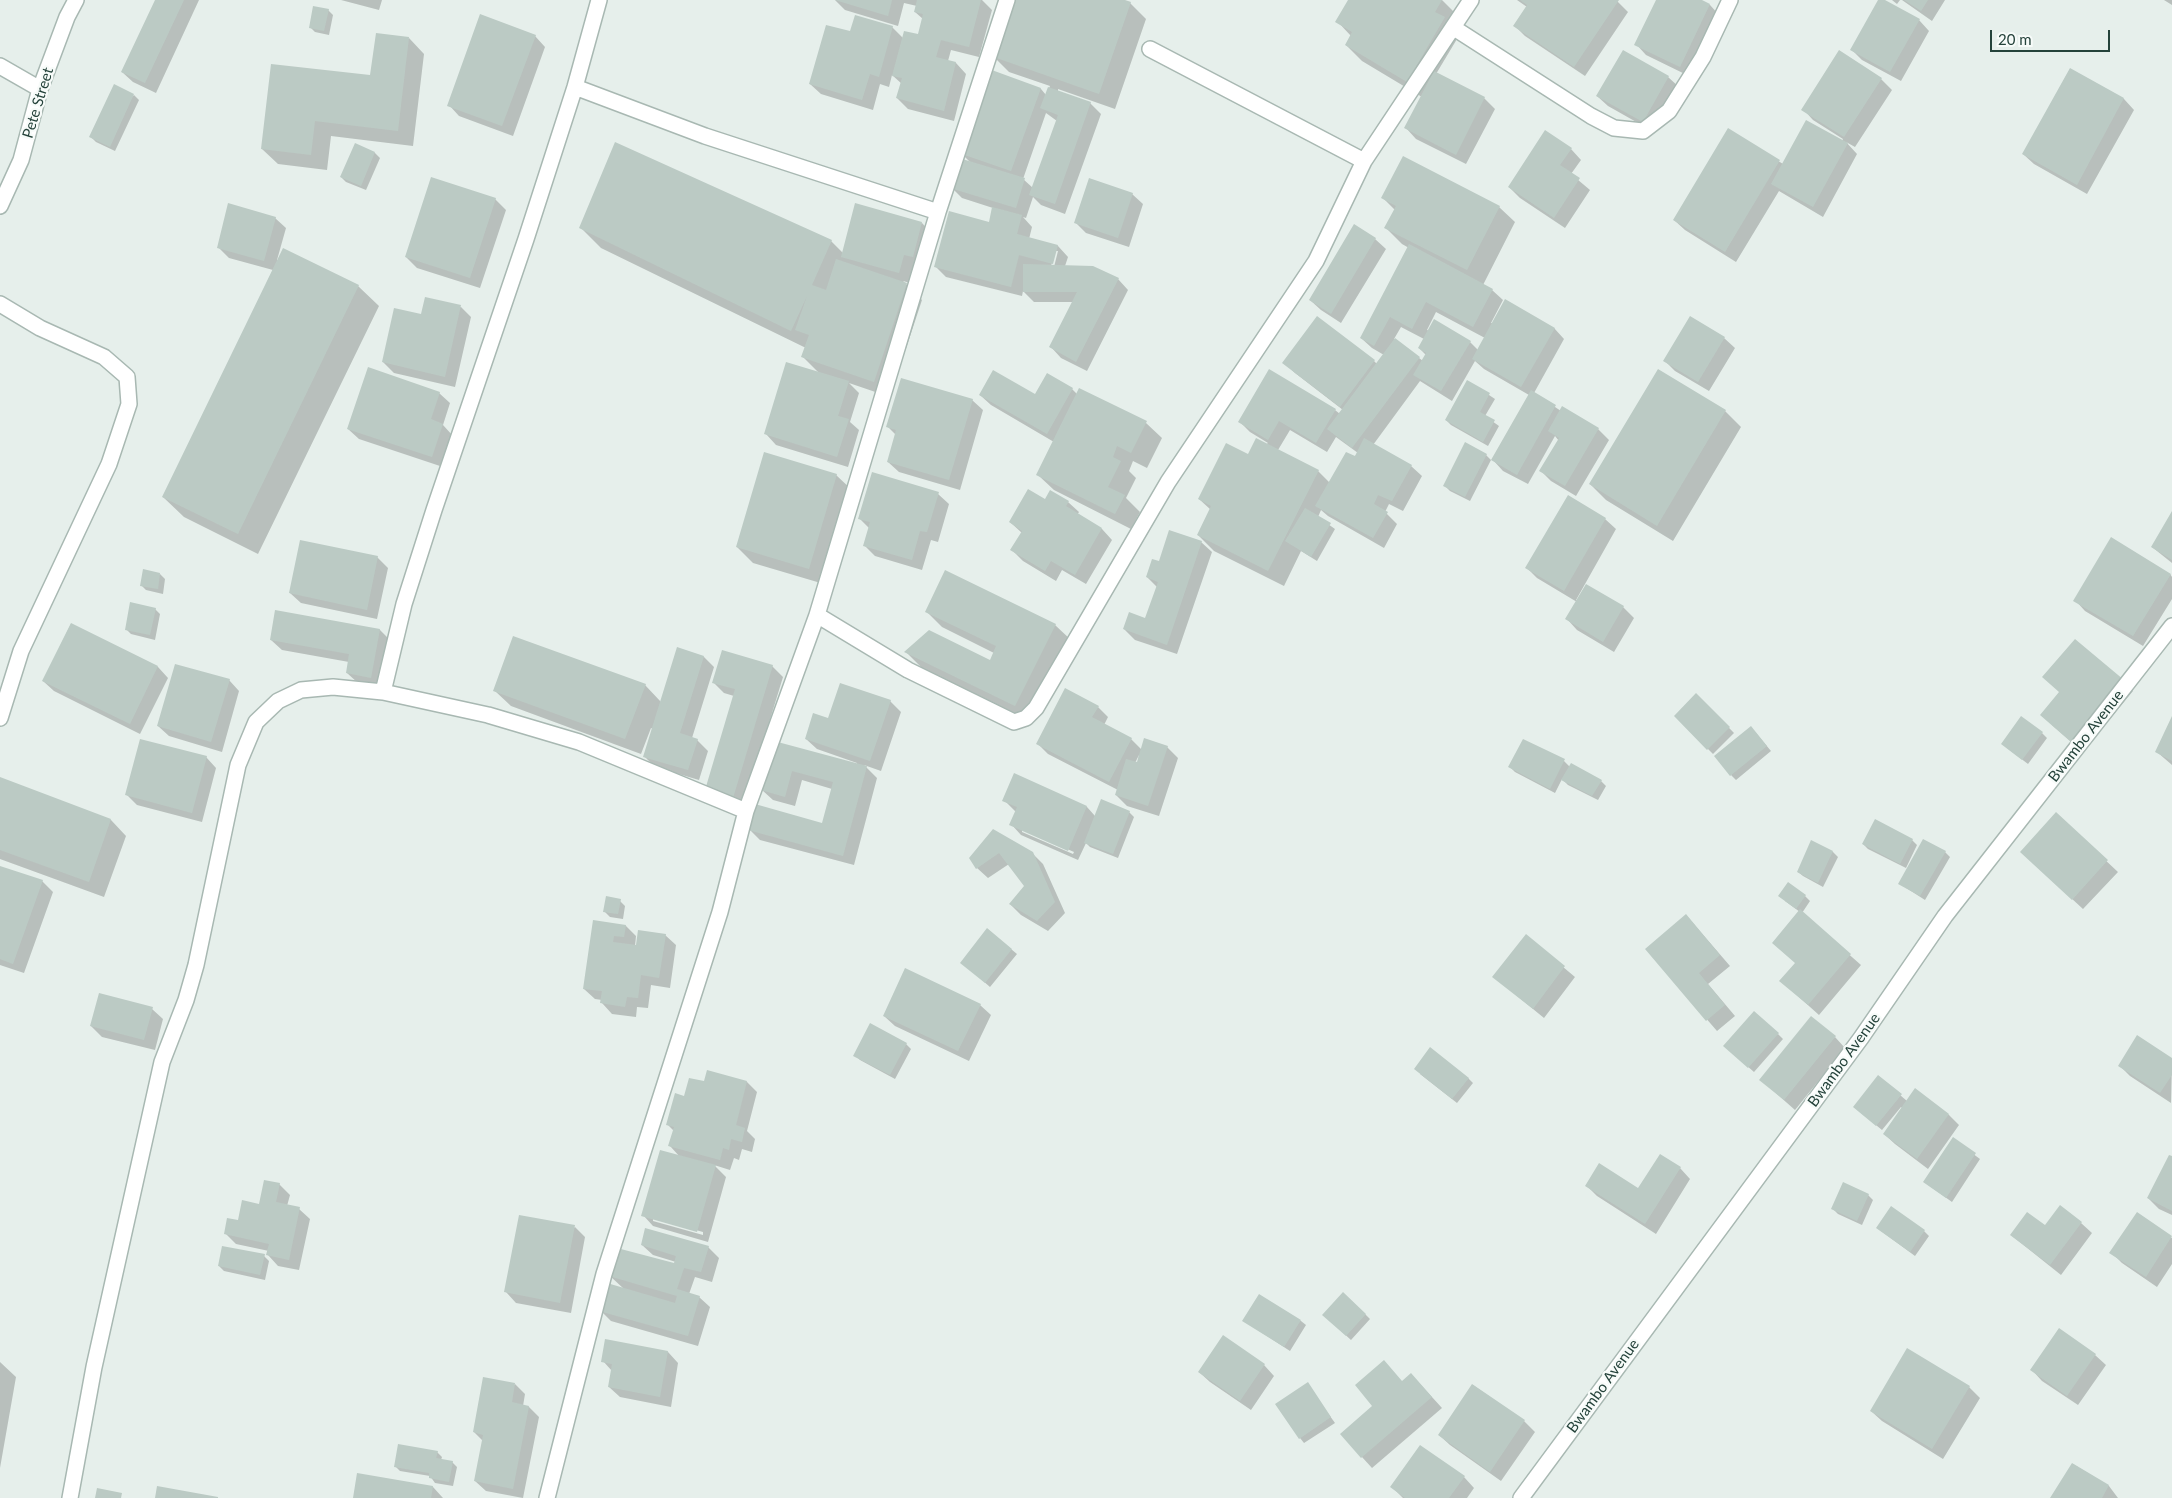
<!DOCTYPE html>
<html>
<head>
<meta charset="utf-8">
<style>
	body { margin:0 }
	#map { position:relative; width:2172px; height:1498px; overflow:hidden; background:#e6efeb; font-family:Lato,sans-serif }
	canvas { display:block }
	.scale { position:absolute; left:1990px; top:30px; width:120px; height:22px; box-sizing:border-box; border:2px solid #24423a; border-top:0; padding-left:6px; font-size:15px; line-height:18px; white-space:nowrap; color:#24423a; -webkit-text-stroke:4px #f7fbf9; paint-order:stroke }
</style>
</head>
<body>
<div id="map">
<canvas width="2172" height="1498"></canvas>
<div class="scale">20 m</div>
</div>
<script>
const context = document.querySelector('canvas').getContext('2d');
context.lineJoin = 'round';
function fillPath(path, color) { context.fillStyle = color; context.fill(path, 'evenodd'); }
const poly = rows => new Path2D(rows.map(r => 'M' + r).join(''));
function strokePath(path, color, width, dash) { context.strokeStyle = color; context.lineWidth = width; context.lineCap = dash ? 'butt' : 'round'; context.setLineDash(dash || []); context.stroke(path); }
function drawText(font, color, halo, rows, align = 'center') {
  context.font = font + ' Lato,sans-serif'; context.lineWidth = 4.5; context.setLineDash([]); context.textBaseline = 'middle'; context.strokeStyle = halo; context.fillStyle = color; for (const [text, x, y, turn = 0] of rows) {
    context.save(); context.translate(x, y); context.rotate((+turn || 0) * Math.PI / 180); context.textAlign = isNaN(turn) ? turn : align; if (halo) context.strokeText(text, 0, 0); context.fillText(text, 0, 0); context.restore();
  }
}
fillPath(poly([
	[156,0,199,0,156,93,133,82,122,72],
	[341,0,382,0,379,10],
	[835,0,982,0,992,10,979,57,951,50,948,61,956,63,966,74,954,121,908,109,897,98,902,84,892,75,889,87,880,84,873,110,821,94,810,84,892,27,903,38,918,36,923,19,915,12,917,6,904,3,898,26,845,10],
	[1121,0,1130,3,1146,19,1115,109,1058,89,1058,92,1090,103,1101,114,1065,214,1041,205,1033,197,1026,218,1023,217,1032,227,1029,239,1058,246,1068,257,1065,266,1118,279,1128,290,1087,371,1061,358,1051,347,1074,302,1034,302,1023,291,1022,296,946,277,936,267,990,223,993,208,962,198,952,188,971,163,961,153,990,71,1041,89,1046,95,1050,86,1009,72,993,56],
	[1046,113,1057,121,1033,188,1023,179],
	[1055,251,1058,251,1053,271,1050,270],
	[1349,0,1442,0,1458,16,1460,34,1436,74,1484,98,1495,109,1466,164,1416,139,1406,128,1422,97,1362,61,1346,45,1351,36,1337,21],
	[1517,0,1616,0,1628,12,1585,76,1525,36,1515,26,1527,7],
	[1658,0,1699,0,1710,5,1720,16,1691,77,1646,55,1636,44],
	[1879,0,1919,20,1929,31,1901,81,1862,60,1852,50],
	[1892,0,1900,0,1897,4],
	[1902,0,1945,0,1932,21],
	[2164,0,2172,0,2172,5],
	[328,10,333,15,329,35,315,32,310,27],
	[535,36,545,47,513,136,459,116,449,105],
	[409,38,424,54,413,146,331,136,327,170,278,164,262,149,371,77],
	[1840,52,1881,79,1892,90,1855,147,1846,142,1857,154,1823,217,1779,191,1736,262,1685,230,1674,220,1729,130,1783,164,1842,141,1843,139,1813,120,1803,109],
	[2070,69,2124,99,2134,110,2087,194,2034,164,2023,154],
	[1668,77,1679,87,1654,132,1608,106,1597,96],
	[134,95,139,100,115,151,96,142,91,137],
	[355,145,375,153,380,158,366,190,346,182,341,177],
	[1571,149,1581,160,1571,174,1590,190,1565,228,1520,198,1509,187],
	[1132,194,1143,204,1129,247,1086,233,1076,223],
	[1383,198,1499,207,1515,222,1483,285,1492,290,1503,300,1491,323,1554,328,1564,339,1534,393,1561,411,1598,429,1609,440,1576,496,1551,481,1541,471,1559,441,1555,436,1528,484,1503,471,1493,460,1529,395,1484,369,1475,361,1452,401,1420,381,1373,445,1411,466,1422,476,1403,511,1389,504,1385,512,1397,524,1384,548,1328,516,1321,510,1318,517,1335,529,1317,561,1301,551,1284,586,1214,551,1198,535,1211,510,1199,499,1249,456,1268,443,1250,432,1239,421,1335,410,1340,414,1343,410,1295,373,1284,363,1374,361,1377,364,1384,355,1372,348,1361,338,1409,248,1402,244,1386,228,1395,210],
	[1436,312,1485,338,1478,350,1470,342,1427,330],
	[1401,327,1424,339,1419,348,1426,355,1423,361,1394,339],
	[1290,430,1327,452,1336,437,1358,453,1330,483,1318,471,1278,450],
	[495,199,506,210,480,288,417,268,406,257],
	[275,218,286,228,277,260,358,286,379,306,258,554,184,517,163,497,273,270,229,258,218,247],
	[922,223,932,234,910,283,903,281,922,300,890,397,849,383,859,393,850,422,859,430,848,467,776,445,766,434,819,373,803,357,806,348,601,248,580,227,831,241,843,253],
	[1375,239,1386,249,1341,323,1321,310,1310,300],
	[461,307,471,317,455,387,394,373,383,362,422,315],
	[1724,338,1735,348,1709,391,1675,371,1665,361],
	[1468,381,1495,399,1485,416,1499,426,1488,446,1451,425,1446,420],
	[1072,389,1077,394,1146,423,1162,438,1147,468,1133,461,1129,471,1136,478,1126,498,1140,512,1131,529,1054,490,1038,475,1054,442,991,405,980,395,1035,395],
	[439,393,450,403,443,425,453,436,443,467,359,439,348,429],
	[972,400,983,410,960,490,899,472,888,462,896,435,888,427],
	[1725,411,1741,427,1673,541,1606,500,1590,484],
	[1486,455,1491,460,1470,501,1450,491,1445,486],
	[836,475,852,490,824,584,753,563,737,547],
	[1051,492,1068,502,1079,512,1077,515,1102,529,1112,540,1086,584,1062,570,1056,581,1023,561,1012,550,1022,533,1010,522,1045,501],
	[938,494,949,504,938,542,931,540,922,570,875,556,864,545,869,528,859,518],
	[2172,513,2172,563,2152,547],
	[1605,519,1616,529,1576,600,1623,607,1634,618,1614,652,1577,630,1567,619,1577,602,1537,578,1527,568],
	[1201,542,1212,552,1177,654,1135,640,1124,629,1146,619,1157,587,1147,577,1160,563],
	[377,557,388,568,377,619,301,603,290,593],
	[160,574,165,579,163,594,146,590,141,585],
	[2170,574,2172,577,2172,599,2143,646,2085,611,2075,600],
	[155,609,160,614,155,640,131,634,126,629],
	[276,611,380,630,390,640,382,688,358,683,347,673,349,662,282,650,271,640],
	[926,611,1055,625,1071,640,1031,721,922,668,906,652,990,662,994,653,942,627],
	[71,624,158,667,168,678,140,734,54,691,43,681],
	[678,649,704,657,714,667,692,738,697,740,708,751,699,780,655,767,644,756,653,729,651,728,641,754,511,706,495,691,645,685,661,702],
	[772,666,783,677,743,808,717,800,734,696,724,693,714,683],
	[229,680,239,691,222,752,169,736,158,726],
	[2123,681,2133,691,2083,752,2052,725],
	[1696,694,1734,733,1713,754,1675,716],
	[890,701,901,712,881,771,864,765,877,778,854,865,760,840,749,829,823,824,832,789,802,780,795,806,773,800,762,790,775,742,857,765,857,763,817,749,806,739,829,720],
	[1098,707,1108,717,1104,725,1131,739,1142,750,1167,747,1178,758,1159,816,1127,806,1116,795,1118,790,1048,754,1038,744],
	[1139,755,1138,763,1135,763],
	[2172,719,2172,765,2157,752],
	[1756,733,1771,751,1736,780,1731,775],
	[2042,733,2047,738,2028,764,2007,748],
	[206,757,216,768,202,822,137,805,126,794],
	[1564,761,1570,767,1601,781,1606,786,1598,800,1568,785,1562,779,1555,793,1515,772,1510,767],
	[1015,775,1087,807,1095,816,1129,812,1134,817,1118,858,1090,847,1086,843,1078,860,1021,835,1011,824,1016,812,1004,800],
	[1022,829,1074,852,1073,854,1022,832],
	[0,779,111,820,126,836,104,897,0,859],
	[2056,814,2118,872,2083,909,2032,862],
	[993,830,1032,853,1043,864,1065,913,1048,931,1021,915,1010,904,1025,886,1009,864,988,878,977,868],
	[1912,840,1917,845,1906,868,1868,849,1863,844],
	[1812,842,1833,852,1838,857,1823,887,1803,876,1798,872],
	[1945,852,1950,857,1925,900,1900,884],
	[0,867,42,881,53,892,24,973,0,965],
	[1805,896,1810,901,1802,913,1861,965,1819,1015,1781,981,1796,963,1800,912,1785,901],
	[620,901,625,906,623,919,610,917,605,912],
	[1686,915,1730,966,1708,984,1735,1016,1717,1031,1646,949],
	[594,921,626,926,636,936,635,946,665,935,676,945,670,988,651,985,648,1008,637,1007,636,1017,612,1014,602,1003,602,1000,595,999,584,989],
	[988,930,1017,954,990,987,967,967],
	[1526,936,1575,977,1544,1018,1494,977],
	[980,1005,991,1015,969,1061,895,1026,884,1016],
	[152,1009,163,1019,155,1050,102,1037,91,1026],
	[1778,1034,1783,1039,1754,1072,1730,1051],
	[1835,1037,1845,1048,1795,1110,1761,1080],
	[906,1044,911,1049,895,1079,860,1060,855,1055],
	[2172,1060,2171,1103,2130,1076,2119,1065],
	[1420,1074,1468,1078,1473,1083,1457,1103],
	[1879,1077,1907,1101,1916,1090,1949,1115,1959,1125,1928,1169,1895,1144,1884,1134,1902,1108,1901,1107,1882,1130,1860,1112],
	[747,1082,757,1092,747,1131,755,1139,752,1152,742,1149,739,1160,734,1158,730,1170,714,1165,726,1177,708,1242,653,1226,643,1215,680,1157,670,1146,674,1131,668,1125,685,1097,705,1083],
	[653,1218,703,1232,703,1235,653,1221],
	[1953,1139,1980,1159,1952,1202,1924,1182],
	[2172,1158,2172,1215,2159,1209,2148,1198],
	[1680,1168,1690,1179,1656,1234,1597,1196,1587,1186,1639,1190],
	[279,1184,290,1195,287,1206,299,1209,310,1219,299,1270,278,1266,268,1255,269,1251,236,1244,226,1234,260,1205],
	[1868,1195,1873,1200,1862,1225,1838,1214,1833,1209],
	[2137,1214,2172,1238,2172,1264,2157,1287,2122,1263,2111,1252],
	[2081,1223,2092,1233,2061,1275,2011,1235,2045,1227],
	[575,1227,585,1237,571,1313,516,1303,506,1292],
	[1877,1228,1924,1231,1929,1236,1915,1256],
	[642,1245,708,1247,719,1258,712,1282,695,1277,689,1294,699,1297,710,1307,698,1346,611,1321,601,1311,624,1289,610,1276,675,1265,676,1262,653,1255],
	[264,1256,269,1261,265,1280,224,1271,219,1266],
	[1365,1314,1370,1319,1351,1340,1329,1320],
	[1244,1321,1301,1321,1306,1325,1290,1351],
	[1907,1350,1969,1387,1980,1398,1943,1459,1882,1421,1871,1411],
	[668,1352,678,1363,671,1407,620,1397,609,1387,612,1371,603,1361],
	[2095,1355,2106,1365,2078,1405,2042,1381,2032,1370],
	[0,1362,16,1377,0,1468],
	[1264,1365,1274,1376,1251,1410,1210,1382,1199,1372],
	[1411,1374,1442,1408,1372,1468,1341,1434],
	[515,1384,525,1394,523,1406,529,1407,539,1417,523,1498,486,1491,475,1481,483,1441,474,1432],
	[1307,1384,1335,1423,1304,1443,1300,1438],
	[1473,1385,1524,1421,1535,1432,1501,1481,1450,1445,1439,1435],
	[437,1452,442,1457,441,1460,452,1462,457,1467,453,1486,435,1483,430,1476,400,1471,395,1466],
	[2073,1464,2109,1486,2118,1498,2052,1498],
	[1464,1477,1474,1488,1467,1498,1403,1498,1392,1487],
	[433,1487,443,1498,354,1498]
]), '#0003');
fillPath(poly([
	[155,0,184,0,145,83,121,72],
	[835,0,892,0,888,16],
	[917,0,981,0,969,47,941,40,936,57,956,62,944,111,896,98,902,78,892,76,904,31,918,34,923,14,914,12],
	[1011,0,1125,0,1131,2,1099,94,991,56],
	[1348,0,1442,0,1435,12,1445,17,1407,82,1345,45,1352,32,1335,22],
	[1520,0,1619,0,1574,67,1513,26,1527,5],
	[1656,0,1702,0,1710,4,1680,67,1634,45],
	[1878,0,1885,0,1920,19,1890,72,1850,50],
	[1904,0,1928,0,1921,11],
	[313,6,329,9,324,31,309,28],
	[480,14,536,35,502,126,447,106],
	[855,15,893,26,879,77,870,74,862,100,809,84,826,25,850,31],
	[376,33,409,37,398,131,315,121,311,155,261,149,271,64,370,75],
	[1623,50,1669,76,1643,122,1596,96],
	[1839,50,1882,78,1844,137,1801,110],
	[2070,68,2124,98,2077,185,2022,154],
	[989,69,1041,88,1011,171,959,153],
	[1434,71,1485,97,1456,155,1404,128],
	[114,84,134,94,110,147,89,137],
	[1048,87,1091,102,1055,204,1029,195,1058,115,1040,108],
	[1806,120,1848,143,1813,207,1771,184],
	[1728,128,1780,160,1725,252,1673,220],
	[1545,130,1572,148,1560,165,1580,178,1554,218,1508,187],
	[615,142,832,240,812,285,826,290,836,259,907,283,874,382,801,357,809,335,795,330,807,296,791,331,579,228],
	[355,143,375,152,361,186,340,177],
	[1403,156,1500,206,1467,270,1384,228,1396,206,1381,198],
	[959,158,1025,178,1016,208,950,188],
	[431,177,496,198,470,278,405,257],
	[1089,178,1133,193,1118,238,1074,223],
	[228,203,276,217,264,261,217,248],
	[855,203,922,222,913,257,904,255,899,273,841,257],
	[992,207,1022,215,1017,234,1058,245,1053,264,1019,255,1011,287,934,267,949,211,989,222],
	[1354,224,1376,238,1331,314,1309,300],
	[1409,244,1493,289,1473,327,1426,302,1412,329,1390,317,1374,346,1360,338],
	[283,248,359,285,238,534,162,497],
	[1023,264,1093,266,1119,278,1076,362,1049,347,1077,292,1023,292],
	[425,297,461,305,445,377,382,362,394,308,421,314],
	[1505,299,1555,328,1521,387,1472,359],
	[1317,316,1375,360,1340,407,1282,363],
	[1690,316,1725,337,1698,382,1663,361],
	[1434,319,1471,341,1441,391,1413,375,1426,353,1418,348],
	[1395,338,1420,357,1352,448,1327,429],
	[786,362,849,381,838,416,849,419,837,457,764,434],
	[368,367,440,392,431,419,443,424,432,457,347,429],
	[1269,369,1336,409,1316,443,1279,421,1268,440,1238,422],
	[1658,369,1726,410,1657,526,1589,484],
	[993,370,1035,394,1047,373,1073,388,1047,434,979,395],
	[901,378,973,399,949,480,887,462,896,430,886,427],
	[1467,380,1490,393,1480,412,1495,420,1483,442,1445,420],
	[1079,388,1147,421,1131,453,1117,446,1113,457,1121,461,1108,487,1125,495,1115,514,1036,475],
	[1531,390,1556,405,1517,475,1491,460],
	[1562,406,1599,428,1565,486,1539,471,1559,438,1548,431],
	[1256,438,1319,470,1268,571,1197,535,1211,506,1198,499,1226,443,1248,454],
	[1364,438,1412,465,1392,501,1378,495,1374,504,1388,512,1373,538,1315,506,1346,452,1355,456],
	[1465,442,1487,454,1465,497,1443,486],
	[764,452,837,474,809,569,736,547],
	[872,472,939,492,927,532,920,531,912,560,863,546,870,522,858,519],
	[1028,489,1045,499,1050,490,1069,501,1066,506,1102,528,1075,575,1051,561,1045,571,1010,550,1022,531,1009,522],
	[1568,495,1606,518,1564,591,1525,568],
	[1305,508,1331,523,1311,557,1285,541],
	[2172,511,2172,560,2151,547],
	[1169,530,1202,541,1167,645,1123,629,1129,612,1145,618,1158,582,1146,577,1152,559,1159,561],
	[2111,537,2171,574,2133,636,2073,601],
	[300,540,378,556,367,610,289,593],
	[143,569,160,573,158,589,140,586],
	[945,570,1056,624,1015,706,904,652,929,630,990,660,996,646,925,612],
	[1586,584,1624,606,1603,642,1565,619],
	[130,602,156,608,150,635,125,630],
	[275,610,380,629,371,678,346,673,349,654,270,640],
	[71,623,158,666,130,724,42,681],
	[513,636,646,684,625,739,493,691],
	[2075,639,2124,680,2071,742,2040,715,2059,692,2042,677],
	[677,647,704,656,680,733,698,739,688,770,643,757],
	[722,650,773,665,733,798,705,790,735,689,712,683],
	[175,664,230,679,211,742,157,726],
	[840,683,891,700,870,761,805,739,813,713,828,718],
	[1065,688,1099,706,1092,717,1132,738,1109,782,1036,744],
	[1696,693,1730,727,1707,750,1674,716],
	[2021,716,2043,732,2022,760,2001,744],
	[2172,716,2172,761,2155,752],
	[1751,726,1767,746,1730,776,1714,756],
	[1144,738,1168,746,1148,806,1115,795,1126,759,1137,762],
	[140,739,207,756,192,813,125,795],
	[1523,739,1565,759,1550,789,1508,767],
	[774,741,867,766,843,856,748,830,755,804,822,823,833,782,792,771,785,797,761,790],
	[1571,763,1602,780,1592,796,1561,780],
	[1014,773,1087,806,1068,851,1009,825,1017,807,1002,801],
	[0,777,111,819,89,882,0,850],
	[1101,799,1130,811,1113,854,1084,843],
	[2056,812,2108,860,2072,900,2020,852],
	[1875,819,1913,839,1900,864,1862,844],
	[993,829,1033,852,1055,902,1037,921,1009,904,1024,886,999,853,976,869,969,858],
	[1923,839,1946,851,1920,896,1898,884],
	[1811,840,1833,851,1818,883,1797,872],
	[0,866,43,880,13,964,0,959],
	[1788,882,1806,895,1796,909,1778,896],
	[606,896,621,899,618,914,603,912],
	[1800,909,1851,954,1808,1005,1779,981,1795,963,1772,943],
	[1686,914,1720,955,1699,973,1725,1005,1706,1021,1645,949],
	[593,920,626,925,624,937,614,936,613,942,636,945,638,930,666,934,659,978,641,975,638,998,627,997,625,1007,600,1003,602,991,583,989],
	[987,928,1012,949,985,983,960,963],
	[1526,934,1565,966,1533,1009,1492,977],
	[905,968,981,1004,958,1051,883,1016],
	[99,993,153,1007,144,1040,90,1026],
	[1754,1011,1779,1033,1748,1068,1723,1046],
	[1811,1016,1836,1036,1784,1100,1759,1080],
	[870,1023,907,1043,890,1075,853,1056],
	[2137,1035,2172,1058,2172,1075,2160,1093,2118,1066],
	[1430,1047,1469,1078,1452,1099,1414,1069],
	[707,1070,747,1081,736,1125,745,1128,742,1142,731,1139,729,1150,723,1148,720,1160,668,1146,674,1127,666,1125,675,1093,684,1096,689,1078,704,1081],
	[1878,1075,1902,1094,1876,1126,1853,1107],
	[1915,1088,1949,1114,1917,1159,1883,1134],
	[1953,1137,1976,1153,1946,1198,1923,1182],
	[660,1150,716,1165,697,1232,641,1216],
	[1660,1154,1681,1167,1645,1224,1585,1186,1599,1163,1638,1188],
	[2169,1155,2172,1156,2172,1211,2147,1198],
	[264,1180,280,1183,276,1202,300,1207,289,1260,266,1255,269,1244,224,1234,227,1218,238,1220,242,1200,259,1204],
	[1843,1182,1869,1194,1857,1221,1831,1209],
	[2060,1205,2082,1222,2050,1265,2010,1235,2027,1212,2045,1225],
	[1891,1206,1925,1230,1910,1252,1876,1228],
	[2137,1212,2172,1236,2146,1277,2109,1253],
	[519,1215,575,1225,560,1303,504,1292],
	[645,1228,709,1246,701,1272,684,1268,677,1289,700,1296,688,1336,599,1311,607,1283,675,1303,677,1296,609,1276,617,1248,674,1263,676,1256,641,1245],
	[222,1246,265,1254,260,1275,218,1266],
	[1343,1292,1366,1314,1346,1336,1322,1315],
	[1259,1294,1301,1320,1284,1347,1242,1321],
	[2059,1328,2096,1354,2067,1396,2030,1370],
	[1223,1335,1265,1364,1240,1401,1198,1372],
	[605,1339,668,1351,660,1397,608,1387,612,1364,601,1362],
	[1907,1348,1970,1386,1932,1449,1870,1411],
	[1384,1360,1402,1381,1411,1373,1432,1397,1361,1458,1340,1434,1372,1406,1355,1385],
	[483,1377,515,1383,512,1402,529,1406,513,1489,474,1481,483,1435,473,1432],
	[1308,1382,1331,1417,1299,1439,1275,1404],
	[1472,1384,1525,1420,1490,1472,1438,1435],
	[398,1444,438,1451,436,1458,453,1461,449,1482,429,1478,429,1473,394,1467],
	[1420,1445,1465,1476,1449,1498,1405,1498,1390,1487],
	[2072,1463,2109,1485,2102,1498,2050,1498],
	[357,1473,433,1486,431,1498,353,1498],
	[157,1486,218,1497,218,1498,155,1498],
	[97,1488,122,1493,121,1498,95,1498]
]), '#bbcac4');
const minor = poly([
	[1454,28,1591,116,1614,128,1643,131,1669,111,1703,57,1730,0],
	[1150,49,1364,161],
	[0,66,40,89],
	[575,87,705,136,938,212],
	[0,206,21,160,40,89,67,17,76,0],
	[0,304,40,328,104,357,127,377,129,404,109,464,21,651,0,718],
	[817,615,908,670,1014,722,1026,718,1036,708,1168,482,1316,261,1364,161,1471,0],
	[383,692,404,604,434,510,526,239,575,87,599,0],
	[70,1498,94,1367,162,1062,186,1000,196,965,238,765,256,722,278,701,301,690,333,687,383,692,488,715,579,742,746,811],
	[547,1498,604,1274,720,912,746,811,817,615,938,212,1007,0],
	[1521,1498,1861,1038,1945,916,2172,626]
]);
strokePath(minor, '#a8b8b2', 18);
strokePath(minor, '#fff', 15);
drawText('15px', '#24423a', '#f7fbf9', [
	["Pete Street",38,103,-73],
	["Bwambo Avenue",2086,736,-52],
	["Bwambo Avenue",1844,1060,-54],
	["Bwambo Avenue",1603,1386,-54]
]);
</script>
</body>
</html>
